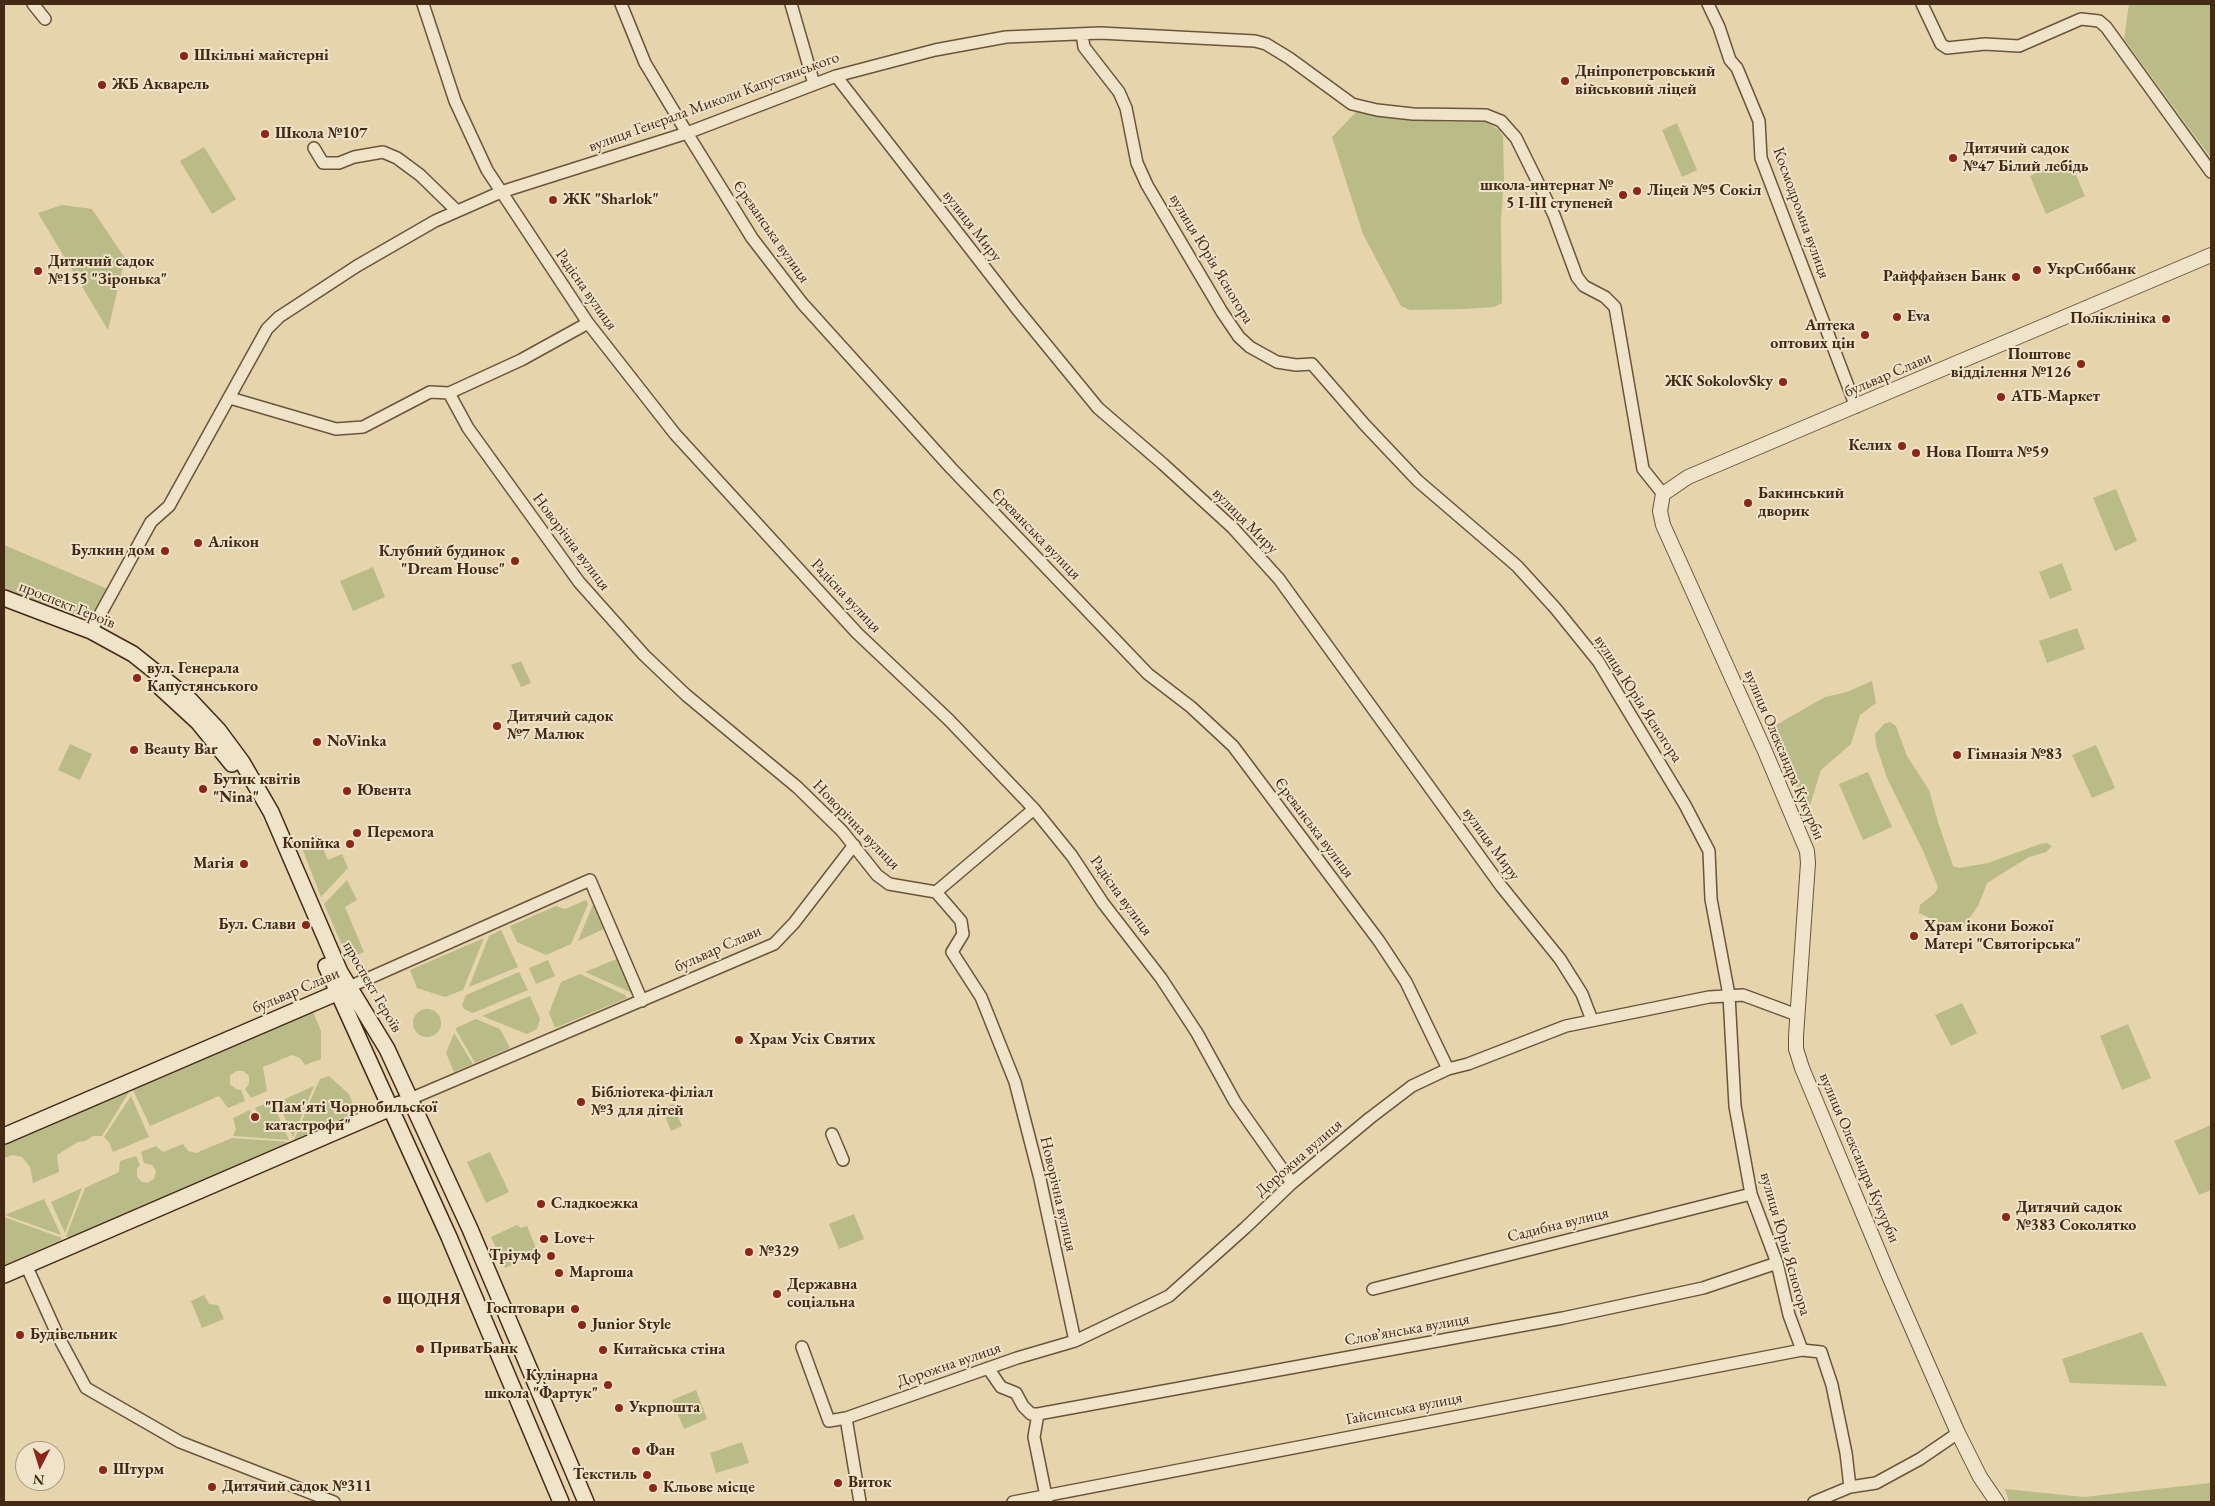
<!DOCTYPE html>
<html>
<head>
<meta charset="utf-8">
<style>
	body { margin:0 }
	#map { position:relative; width:2215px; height:1506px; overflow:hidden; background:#e6d4ac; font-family:"EB Garamond",serif }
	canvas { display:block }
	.frame { position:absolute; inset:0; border:5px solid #442915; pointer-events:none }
	.north { position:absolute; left:15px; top:1441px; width:50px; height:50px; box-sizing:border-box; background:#efe3c9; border:1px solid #ab9981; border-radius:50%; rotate:185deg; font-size:14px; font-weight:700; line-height:20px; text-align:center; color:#442915 }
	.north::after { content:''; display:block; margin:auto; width:18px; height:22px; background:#8f2418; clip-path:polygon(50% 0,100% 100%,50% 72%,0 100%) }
</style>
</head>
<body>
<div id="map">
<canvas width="2215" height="1506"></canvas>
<div class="frame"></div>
<div class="north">N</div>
</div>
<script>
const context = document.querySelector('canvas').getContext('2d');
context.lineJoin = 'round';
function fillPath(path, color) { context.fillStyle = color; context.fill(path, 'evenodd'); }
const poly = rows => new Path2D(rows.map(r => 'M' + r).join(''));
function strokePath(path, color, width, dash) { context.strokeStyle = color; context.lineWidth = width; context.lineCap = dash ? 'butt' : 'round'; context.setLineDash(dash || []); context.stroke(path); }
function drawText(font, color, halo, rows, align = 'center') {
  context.font = font + ' "EB Garamond",serif'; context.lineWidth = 4; context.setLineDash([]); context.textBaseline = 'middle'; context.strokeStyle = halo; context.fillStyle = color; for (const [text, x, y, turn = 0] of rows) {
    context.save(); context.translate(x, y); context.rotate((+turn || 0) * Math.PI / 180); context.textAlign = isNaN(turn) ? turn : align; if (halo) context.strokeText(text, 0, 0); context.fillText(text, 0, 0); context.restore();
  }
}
fillPath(poly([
	[2129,4,2211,4,2211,158,2124,39],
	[1356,112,1445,122,1485,122,1499,130,1503,136,1504,178,1501,220,1502,303,1494,307,1464,309,1410,310,1401,306,1363,234,1332,137],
	[1677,123,1697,170,1682,177,1662,130],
	[204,147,236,199,212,214,180,161],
	[2068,157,2085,196,2046,214,2030,176],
	[62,205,92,209,125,258,108,330,38,213],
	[2116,489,2137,541,2115,551,2093,498],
	[4,545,110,590,94,621,4,591],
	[2062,563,2072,590,2050,599,2039,572],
	[373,567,385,597,353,611,340,581],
	[2077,628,2085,649,2047,663,2039,641],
	[521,661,531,683,521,687,511,665],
	[1872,681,1876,703,1860,715,1851,744,1821,770,1809,808,1774,747,1776,725,1825,697,1847,692],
	[1890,722,1896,726,1907,756,1929,790,1938,822,1953,866,1959,868,1988,863,2040,844,2047,843,2052,846,2046,852,2029,857,1987,883,1978,906,1963,928,1956,930,1919,913,1920,905,1935,893,1938,887,1924,853,1887,778,1876,745,1875,734,1884,724],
	[70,744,92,754,80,780,58,770],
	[2096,745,2115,788,2092,798,2072,755],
	[1868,772,1892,827,1863,840,1839,784],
	[317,835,328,860,342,854,348,868,321,897,302,848,306,841],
	[347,880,357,900,345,907,364,952,348,959,324,904],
	[586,900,588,904,571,944,546,955,517,942,510,926,556,906,565,909],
	[594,902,606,928,578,941],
	[501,930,518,967,469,987,489,936],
	[484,938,463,990,445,997,417,988,410,970],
	[619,958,633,991,632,993,585,972],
	[548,960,555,976,536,984,529,968],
	[519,972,528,990,473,1013,464,1009,462,1005,466,995],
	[580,974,625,995,627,998,555,1028,549,1013,561,982],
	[530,996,540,1019,537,1029,527,1034,482,1016],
	[1962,1003,1977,1033,1951,1046,1935,1015],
	'413 1023a14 14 0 1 1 28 0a14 14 0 1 1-28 0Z',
	[313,1012,321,1031,321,1059,305,1065,300,1058,292,1055,263,1067,267,1091,251,1098,245,1089,249,1084,249,1076,243,1071,236,1071,230,1076,230,1084,236,1089,241,1090,245,1101,228,1108,219,1096,150,1126,133,1090],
	[476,1019,500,1029,510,1048,475,1063,456,1030,456,1028],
	[2128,1024,2151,1078,2122,1090,2100,1036],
	[454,1033,473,1064,454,1072,446,1053],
	[329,1076,349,1094,356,1112,294,1140,317,1085,320,1079],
	[314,1086,293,1137,278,1102],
	[129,1092,102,1136,93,1136,85,1141,78,1142,57,1155,59,1172,33,1183,30,1167,22,1157,12,1155,4,1158,4,1145],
	[131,1096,149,1137,113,1152,109,1142,104,1137],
	[272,1101,289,1140,233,1136,236,1129,233,1118,250,1110,254,1120,259,1118,255,1108],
	[673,1104,682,1126,671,1131,662,1108],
	[2211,1125,2211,1190,2199,1195,2174,1141],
	[232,1138,290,1142,69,1238,66,1236,85,1188,119,1172,120,1161,136,1156,140,1165,137,1169,137,1177,142,1182,147,1183,154,1179,156,1171,152,1165,144,1163,141,1152,156,1146,163,1152,183,1144,188,1151,196,1153],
	[490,1152,509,1192,486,1203,467,1162],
	[82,1188,65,1233,51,1202],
	[44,1199,61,1235,5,1215],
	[854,1214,864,1239,839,1249,829,1224],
	[4,1217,62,1238,61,1240,4,1265],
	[517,1225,521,1228,527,1226,538,1253,505,1268,491,1237],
	[204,1295,209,1304,218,1305,224,1319,202,1328,191,1301],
	[2142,1332,2167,1386,2070,1383,2062,1359],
	[696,1390,707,1419,684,1429,672,1400],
	[742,1442,749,1463,716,1473,710,1453],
	[2211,1483,2211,1502,2009,1502,2005,1489,2084,1497]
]), '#b9bc86');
const minor = poly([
	[33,4,45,19],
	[423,4,455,101,487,170,588,323,675,434,857,633,949,720,1034,809,1072,856,1103,903,1161,978,1197,1033,1235,1102,1292,1183],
	[621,4,645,63,687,133,752,238,802,303,951,468,1148,674,1191,707,1233,746,1379,941,1406,982,1448,1069],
	[791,4,814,84],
	[1708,4,1719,27,1730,60,1737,68,1759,121,1761,158,1856,407],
	[1922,4,1941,44,1947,48,1985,44,2019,46,2081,19,2099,21,2106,27,2211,172],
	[1082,34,1084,47,1119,92,1126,108,1137,163,1147,185,1222,312,1239,337,1250,347,1277,362,1296,365,1312,364,1365,425,1418,481,1517,566,1556,609,1598,661,1685,805,1709,851,1711,899,1729,995,1735,1106,1751,1194,1777,1263,1789,1315,1802,1350,1821,1352,1832,1385,1846,1453,1850,1487],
	[836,76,1017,309,1098,408,1163,464,1233,528,1279,579,1501,886,1560,959,1582,994,1592,1020],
	[314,148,323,163,339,163,354,157,383,152,397,158,420,175,457,211],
	[449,393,468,428,579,582,644,655,686,695,797,787,842,831,877,875,889,884,936,892,961,921,963,934,952,952,981,997,1015,1082,1040,1179,1075,1341],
	[230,398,336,429,363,427,430,392,449,393,521,360,588,323],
	[91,631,151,522,169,506,267,329,279,317,357,266,435,221,501,192,687,133,836,76,935,50,1006,37,1100,33,1255,41,1266,44,1289,58,1352,104,1377,110,1413,114,1486,115,1501,121,1516,138,1554,215,1577,277,1584,286,1605,297,1615,307,1643,469,1663,494],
	[936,892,1034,809],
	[349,987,590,880,642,1001],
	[410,1099,774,944,794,923,854,845],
	[832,1134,843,1160],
	[26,1265,58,1336,86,1388,180,1442,334,1502],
	[1373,1289,1751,1194],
	[802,1347,829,1421,846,1418,1017,1358,1075,1341,1169,1296,1245,1228,1292,1183,1370,1118,1412,1086,1448,1069,1468,1064,1566,1026,1709,997,1743,995,1797,1015],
	[988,1368,1001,1387,1016,1393,1023,1406,1031,1414,1038,1414,1563,1318,1703,1288,1777,1263],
	[1038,1414,1034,1437,1047,1501],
	[846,1418,860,1502],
	[1013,1502,1802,1350],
	[1814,1502,1850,1487,1876,1483,1920,1459,1958,1433]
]);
const tertiary = poly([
	[1997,1502,1980,1477,1958,1433,1889,1276,1802,1068,1796,1049,1796,1036,1808,863,1807,851,1764,749,1663,525,1660,511,1663,494,1688,477,2211,255]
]);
const secondary = poly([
	[4,598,91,631,133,654,188,698,219,731,242,762,271,812,340,972,387,1049,470,1229,586,1502],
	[161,688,198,722,232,764],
	[326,966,449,1237,561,1502],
	[4,1136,348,988],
	[4,1275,400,1104]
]);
strokePath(minor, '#6c543b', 14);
strokePath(tertiary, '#6c543b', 16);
strokePath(secondary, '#442915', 18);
strokePath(minor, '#efe3c9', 11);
strokePath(tertiary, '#efe3c9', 14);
strokePath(secondary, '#efe3c9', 15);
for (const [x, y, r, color] of [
	[184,56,5,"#8f2418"],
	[1565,81,5,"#8f2418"],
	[102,85,5,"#8f2418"],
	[265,134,5,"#8f2418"],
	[1953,158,5,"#8f2418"],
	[1637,191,5,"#8f2418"],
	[1623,195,5,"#8f2418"],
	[553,200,5,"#8f2418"],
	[2037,270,5,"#8f2418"],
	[38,271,5,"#8f2418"],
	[2016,277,5,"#8f2418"],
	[1897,317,5,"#8f2418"],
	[2166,319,5,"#8f2418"],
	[1865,335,5,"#8f2418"],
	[2081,364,5,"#8f2418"],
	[1783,382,5,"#8f2418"],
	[2001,397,5,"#8f2418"],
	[1902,446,5,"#8f2418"],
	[1916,453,5,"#8f2418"],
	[1748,503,5,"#8f2418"],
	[198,543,5,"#8f2418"],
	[165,551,5,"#8f2418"],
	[515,561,5,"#8f2418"],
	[137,678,5,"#8f2418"],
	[497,726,5,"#8f2418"],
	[317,742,5,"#8f2418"],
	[134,750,5,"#8f2418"],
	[1957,755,5,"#8f2418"],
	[203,789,5,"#8f2418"],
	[347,791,5,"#8f2418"],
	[357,833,5,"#8f2418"],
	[350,844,5,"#8f2418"],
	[244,864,5,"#8f2418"],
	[306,925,5,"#8f2418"],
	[1914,936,5,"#8f2418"],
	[739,1040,5,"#8f2418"],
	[581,1102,5,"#8f2418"],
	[255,1117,5,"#8f2418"],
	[541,1204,5,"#8f2418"],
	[2006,1217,5,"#8f2418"],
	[544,1239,5,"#8f2418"],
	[749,1252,5,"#8f2418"],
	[551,1256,5,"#8f2418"],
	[559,1273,5,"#8f2418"],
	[777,1294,5,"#8f2418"],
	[387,1300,5,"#8f2418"],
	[575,1309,5,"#8f2418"],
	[582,1325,5,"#8f2418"],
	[20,1335,5,"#8f2418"],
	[420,1349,5,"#8f2418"],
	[603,1350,5,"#8f2418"],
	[608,1385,5,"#8f2418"],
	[619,1408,5,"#8f2418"],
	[636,1451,5,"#8f2418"],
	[103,1470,5,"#8f2418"],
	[647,1475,5,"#8f2418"],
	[838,1483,5,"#8f2418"],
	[212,1487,5,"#8f2418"],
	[653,1488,5,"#8f2418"]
]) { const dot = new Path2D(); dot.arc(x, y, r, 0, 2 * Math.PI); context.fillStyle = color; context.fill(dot); strokePath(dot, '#efe3c9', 2); }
drawText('bold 16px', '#442915', '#efe3c9', [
	["Шкільні майстерні",194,56],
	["Дніпропетровський",1575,72],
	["військовий ліцей",1575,90],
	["ЖБ Акварель",112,85],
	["Школа №107",275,134],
	["Дитячий садок",1963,149],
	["№47 Білий лебідь",1963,167],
	["школа-интернат №",1613,186,"right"],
	["5 I-III ступеней",1613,204,"right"],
	["Ліцей №5 Сокіл",1647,191],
	["ЖК \"Sharlok\"",563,200],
	["Дитячий садок",48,262],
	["№155 \"Зіронька\"",48,280],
	["УкрСиббанк",2047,270],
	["Райффайзен Банк",2006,277,"right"],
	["Eva",1907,317],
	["Поліклініка",2156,319,"right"],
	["Аптека",1855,326,"right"],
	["оптових цін",1855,344,"right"],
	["Поштове",2071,355,"right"],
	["відділення №126",2071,373,"right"],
	["ЖК SokolovSky",1773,382,"right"],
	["АТБ-Маркет",2011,397],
	["Келих",1892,446,"right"],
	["Нова Пошта №59",1926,453],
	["Бакинський",1758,494],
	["дворик",1758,512],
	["Алікон",208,543],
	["Булкин дом",155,551,"right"],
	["Клубний будинок",505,552,"right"],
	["\"Dream House\"",505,570,"right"],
	["вул. Генерала",147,669],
	["Капустянського",147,687],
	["Дитячий садок",507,717],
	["№7 Малюк",507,735],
	["NoVinka",327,742],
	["Beauty Bar",144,750],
	["Гімназія №83",1967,755],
	["Бутик квітів",213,780],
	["\"Nina\"",213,798],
	["Ювента",357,791],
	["Перемога",367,833],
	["Копійка",340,844,"right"],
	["Магія",234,864,"right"],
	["Бул. Слави",296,925,"right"],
	["Храм ікони Божої",1924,927],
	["Матері \"Святогірська\"",1924,945],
	["Храм Усіх Святих",749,1040],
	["Бібліотека-філіал",591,1093],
	["№3 для дітей",591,1111],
	["\"Пам'яті Чорнобильскої",265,1108],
	["катастрофи\"",265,1126],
	["Сладкоежка",551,1204],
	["Дитячий садок",2016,1208],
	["№383 Соколятко",2016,1226],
	["Love+",554,1239],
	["№329",759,1252],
	["Тріумф",541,1256,"right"],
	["Маргоша",569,1273],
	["Державна",787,1285],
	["соціальна",787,1303],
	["ЩОДНЯ",397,1300],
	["Госптовари",565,1309,"right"],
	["Junior Style",592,1325],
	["Будівельник",30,1335],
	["ПриватБанк",430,1349],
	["Китайська стіна",613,1350],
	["Кулінарна",598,1376,"right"],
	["школа \"Фартук\"",598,1394,"right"],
	["Укрпошта",629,1408],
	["Фан",646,1451],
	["Штурм",113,1470],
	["Текстиль",637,1475,"right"],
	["Виток",848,1483],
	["Дитячий садок №311",222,1487],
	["Кльове місце",663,1488]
], 'left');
drawText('16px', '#442915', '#efe3c9', [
	["вулиця Генерала Миколи Капустянського",714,102,-20],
	["Космодромна вулиця",1801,213,70],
	["вулиця Миру",972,226,52],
	["Єреванська вулиця",771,232,55],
	["вулиця Юрія Ясногора",1211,259,59],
	["Радісна вулиця",586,290,55],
	["бульвар Слави",1888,375,-23],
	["вулиця Миру",1245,521,45],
	["Єреванська вулиця",1036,534,46],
	["Новорічна вулиця",571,542,53],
	["Радісна вулиця",846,596,47],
	["проспект Героїв",67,605,22],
	["вулиця Юрія Ясногора",1638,699,57],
	["вулиця Олександра Кукурби",1784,755,67],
	["Новорічна вулиця",856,825,46],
	["Єреванська вулиця",1314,828,53],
	["вулиця Миру",1491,844,54],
	["Радісна вулиця",1121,896,54],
	["бульвар Слави",718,949,-24],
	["проспект Героїв",372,987,60],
	["бульвар Слави",296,991,-23],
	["Дорожна вулиця",1299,1158,-41],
	["вулиця Олександра Кукурби",1859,1158,67],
	["Новорічна вулиця",1058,1194,77],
	["Садибна вулиця",1558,1225,-14],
	["вулиця Юрія Ясногора",1785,1244,74],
	["Словʼянська вулиця",1407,1330,-10],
	["Дорожна вулиця",949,1365,-19],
	["Гайсинська вулиця",1404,1409,-11]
]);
</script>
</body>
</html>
